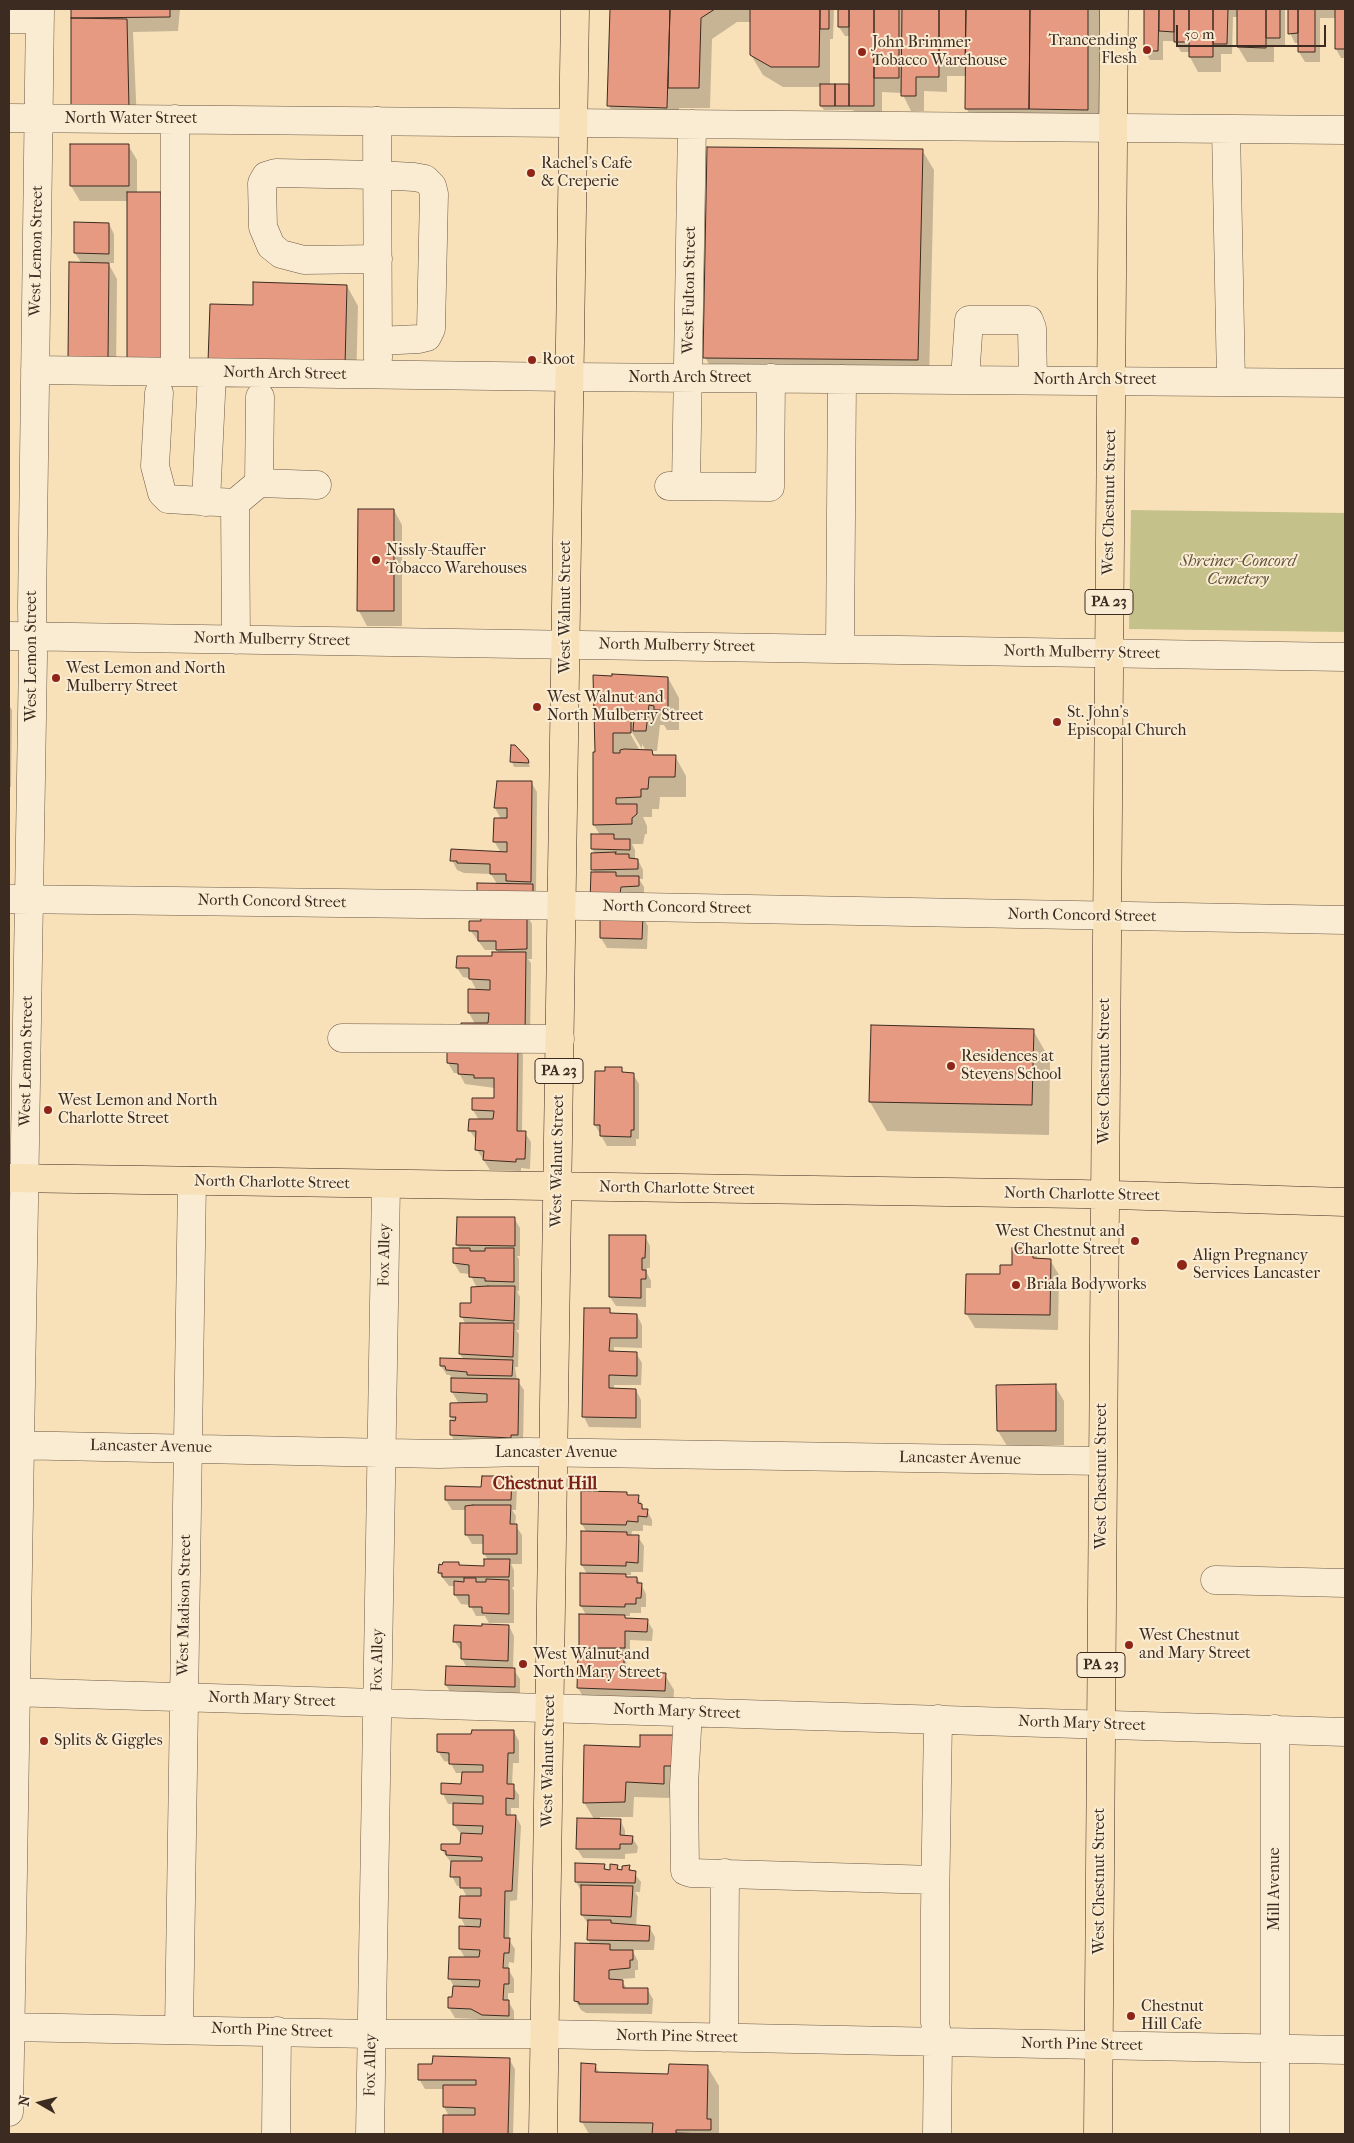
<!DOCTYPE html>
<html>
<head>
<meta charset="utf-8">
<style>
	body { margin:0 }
	#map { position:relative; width:1354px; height:2143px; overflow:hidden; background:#f8e1b9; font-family:"IM FELL French Canon",serif }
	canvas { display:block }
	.frame { position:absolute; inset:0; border:10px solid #3c2b20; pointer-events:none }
	.north { position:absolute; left:15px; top:2078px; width:50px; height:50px; -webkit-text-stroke:4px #faecd2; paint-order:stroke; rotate:278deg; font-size:14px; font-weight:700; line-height:20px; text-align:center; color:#3c2b20 }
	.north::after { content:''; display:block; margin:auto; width:18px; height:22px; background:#3c2b20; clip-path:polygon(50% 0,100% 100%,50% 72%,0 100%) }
	.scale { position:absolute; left:1176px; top:25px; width:150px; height:22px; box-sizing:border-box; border:2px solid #3c2b20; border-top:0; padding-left:6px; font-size:15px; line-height:18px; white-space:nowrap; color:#3c2b20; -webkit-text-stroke:4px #faecd2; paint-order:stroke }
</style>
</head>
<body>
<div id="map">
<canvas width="1354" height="2143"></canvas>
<div class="frame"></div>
<div class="north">N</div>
<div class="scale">50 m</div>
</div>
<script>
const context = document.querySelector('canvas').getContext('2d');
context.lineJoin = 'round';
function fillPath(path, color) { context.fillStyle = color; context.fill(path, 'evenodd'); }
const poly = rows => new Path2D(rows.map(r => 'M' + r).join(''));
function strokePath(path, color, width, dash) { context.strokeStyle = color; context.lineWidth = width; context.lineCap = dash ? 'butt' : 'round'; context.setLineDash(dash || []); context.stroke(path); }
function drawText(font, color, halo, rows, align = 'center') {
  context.font = font + ' "IM FELL French Canon",serif'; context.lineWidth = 4; context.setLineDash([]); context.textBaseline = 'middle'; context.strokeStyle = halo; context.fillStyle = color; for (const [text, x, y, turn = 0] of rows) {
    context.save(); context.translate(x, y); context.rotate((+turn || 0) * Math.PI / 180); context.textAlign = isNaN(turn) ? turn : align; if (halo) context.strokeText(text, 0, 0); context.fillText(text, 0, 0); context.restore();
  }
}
fillPath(poly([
	[1131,510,1345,513,1345,632,1129,629]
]), '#c5c18a');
fillPath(poly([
	[73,9,180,9,178,31,133,32,137,122,73,107],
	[611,9,834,9,833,39,830,39,830,85,850,89,850,36,845,36,839,27,839,9,1105,9,1104,139,984,138,966,108,967,76,947,76,947,92,924,91,924,111,911,111,902,93,882,92,882,121,859,121,853,110,824,110,821,106,821,87,783,87,763,75,751,55,751,22,737,22,712,39,710,108,679,108,678,127,620,126,609,106],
	[1145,9,1345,9,1345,58,1341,58,1336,49,1336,18,1320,18,1320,62,1305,62,1299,52,1299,43,1295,43,1290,33,1290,9,1285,9,1285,47,1274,47,1274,62,1247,62,1238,47,1239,17,1233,17,1232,54,1221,54,1221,72,1198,72,1190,57,1190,52,1181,52,1175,41,1163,41,1163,60,1150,60,1145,51],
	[128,145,137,160,137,193,161,193,172,213,173,382,128,201,80,201,71,186],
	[922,150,934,170,929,380,716,377,705,357],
	[109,224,114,234,114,263,108,263,117,279,116,373,78,373,82,264,75,253],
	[347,286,358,306,356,385,254,306],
	[394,510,402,525,402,626,367,626,359,611],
	[9,673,9,705,12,710,11,787,9,787],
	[595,676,668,678,679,698,679,730,667,730,664,725,660,725,657,751,651,751,655,757,675,756,686,776,686,797,660,797,659,809,652,809,652,817,643,817,647,826,647,834,645,834,643,844,632,844,635,850,635,860,638,860,643,870,643,879,639,879,644,887,644,896,625,904,592,869,595,854,592,849,592,835,600,835,594,825,594,753,597,753],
	[629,727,642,749,642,744,646,751,640,751,627,728],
	[512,746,527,760,530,767,514,767,512,762],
	[498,782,531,782,537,792,536,892,538,895,497,884,491,874,464,873,457,870,452,860,501,853,494,841,501,819,495,808],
	[9,832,10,835,10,878,9,878],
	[526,914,532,924,532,959,528,959,531,963,530,1045,518,1045,523,1055,522,1132,525,1133,531,1142,530,1169,521,1168,521,1171,490,1170,477,1150,477,1141,470,1131,479,1120,473,1110,495,1099,495,1088,465,1084,459,1073,454,1073,448,1063,475,1024,469,1013,470,991,477,991,470,978,463,977,457,968,493,957,499,953,497,950,485,950,470,930,482,922],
	[601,916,642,916,648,926,647,949,607,948,601,938],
	[1033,1030,1050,1060,1049,1135,887,1131,870,1102],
	[621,1069,624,1073,633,1074,639,1084,639,1139,636,1139,636,1146,607,1146,595,1125,606,1073],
	[514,1218,520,1228,520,1256,517,1256,519,1259,519,1291,517,1291,520,1297,519,1330,516,1330,519,1334,518,1367,515,1367,517,1380,524,1390,523,1445,457,1445,451,1435,454,1422,451,1417,464,1402,458,1402,452,1392,452,1379,450,1375,447,1375,441,1366,464,1360,460,1354,466,1325,462,1317,472,1305,477,1288,470,1274,460,1273,454,1263,455,1249,460,1249,457,1245],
	[645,1236,650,1246,650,1268,647,1268,647,1273,651,1281,651,1288,646,1288,646,1307,616,1306,610,1297],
	[1033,1250,1039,1260,1050,1260,1059,1275,1058,1330,975,1328,966,1313],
	[585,1309,609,1309,612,1315,637,1315,642,1325,642,1348,614,1347,614,1352,636,1353,642,1363,641,1385,614,1385,614,1390,636,1390,641,1400,641,1428,589,1427,584,1417],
	[1055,1386,1064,1401,1064,1445,1007,1446,998,1431],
	[511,1478,517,1487,516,1510,512,1510,516,1516,515,1525,522,1535,522,1564,511,1564,514,1570,514,1587,512,1587,514,1591,514,1623,489,1623,485,1616,476,1616,470,1605,461,1604,455,1595,455,1586,449,1586,439,1573,458,1563,460,1567,486,1567,488,1560,484,1553,484,1544,472,1544,466,1534,466,1510,452,1510,446,1500],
	[582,1492,626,1493,628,1496,638,1496,644,1510,647,1510,652,1520,652,1526,643,1525,643,1531,632,1531,631,1537,638,1537,644,1546,643,1572,631,1572,631,1575,625,1575,627,1578,637,1578,641,1584,646,1594,646,1607,641,1607,641,1613,630,1613,630,1616,624,1616,626,1619,647,1620,653,1630,652,1641,630,1640,630,1658,624,1658,632,1674,665,1675,674,1690,673,1706,587,1703,578,1688,585,1655,580,1647,586,1615,581,1606,587,1574,582,1565,587,1533,582,1524],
	[509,1626,514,1636,513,1669,520,1679,520,1696,452,1695,446,1685,467,1668,462,1659,462,1652,455,1642],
	[514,1732,519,1741,519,1763,513,1763,512,1786,519,1795,519,1808,511,1808,511,1816,516,1816,521,1826,517,1900,510,1901,509,1940,515,1949,514,1963,509,1962,508,1969,514,1979,514,1993,508,1993,508,2001,514,2011,514,2025,488,2024,477,2019,455,2018,449,2008,454,1998,454,1987,450,1979,465,1958,460,1949,460,1927,466,1928,461,1918,467,1897,461,1886,457,1886,452,1876,452,1864,442,1850,462,1845,462,1835,454,1825,455,1804,448,1804,443,1794,463,1785,463,1773,456,1773,450,1762,444,1761,438,1751,472,1736],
	[585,1747,690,1752,672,1798,634,1797,633,1817,600,1817,600,1819,620,1820,625,1830,625,1837,632,1837,638,1847,637,1853,625,1854,625,1859,583,1858,577,1849,594,1819,584,1802],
	[604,1865,607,1871,611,1871,617,1866,620,1871,629,1867,641,1882,640,1892,635,1892,638,1897,636,1926,649,1927,655,1937,654,1950,632,1950,638,1961,638,1970,635,1970,635,1978,621,1979,627,1989,647,1989,653,1999,652,2014,586,2013,581,2010,575,2000,591,1945,588,1940,589,1925,582,1915,582,1892,576,1882],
	[509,2059,515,2069,513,2134,444,2134,444,2116,449,2116,444,2107,444,2089,425,2089,419,2079],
	[582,2065,595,2065,600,2074,670,2075,707,2066,719,2086,719,2134,589,2134,582,2122]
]), '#0003');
const building = poly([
	[71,9,170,9,170,17,71,18,71,9],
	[610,9,670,9,667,108,607,106,610,9],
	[670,9,715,9,701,18,699,88,668,88,670,9],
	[750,9,820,9,819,67,771,67,750,55,750,9],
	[820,9,829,9,829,29,820,29,820,9],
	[838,9,849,9,849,27,838,27,838,9],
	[849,9,874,9,874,106,849,106,849,9],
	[874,9,899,9,899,78,874,78,874,9],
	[902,9,939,9,939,77,916,77,916,96,901,96,902,9],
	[939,9,966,9,965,61,939,61,939,9],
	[966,9,1030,9,1029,109,965,109,966,9],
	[1030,9,1088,9,1088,110,1029,109,1030,9],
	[1144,9,1159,9,1158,51,1144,51,1144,9],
	[1159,9,1174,9,1174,32,1159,31,1159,9],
	[1174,9,1189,9,1189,42,1174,42,1174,9],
	[1189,9,1213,9,1213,57,1189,57,1189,9],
	[1213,9,1228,9,1227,44,1213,44,1213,9],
	[1237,9,1266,9,1266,48,1237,47,1237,9],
	[1266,9,1280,9,1280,38,1266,38,1266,9],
	[1288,9,1298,9,1298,33,1288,34,1288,9],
	[1298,9,1315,9,1315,52,1298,52,1298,9],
	[1335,9,1345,9,1345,49,1335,49,1335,9],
	[71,18,127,19,129,108,71,107,71,18],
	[820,84,835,84,835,106,820,106,820,84],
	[835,84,849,84,849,106,835,106,835,84],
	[70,144,129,144,129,186,70,186,70,144],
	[707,147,923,149,918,360,703,358,707,147],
	[127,192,161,192,162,362,127,362,127,192],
	[74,222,109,223,109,254,74,253,74,222],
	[69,262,109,263,108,358,68,358,69,262],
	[253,282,347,285,345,366,208,362,210,304,253,305,253,282],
	[358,509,394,509,394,611,357,611,358,509],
	[612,674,668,677,668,710,654,710,654,706,649,705,646,731,633,731,634,717,631,717,631,733,613,733,613,753,620,753,620,750,624,749,652,750,653,755,676,755,675,777,649,777,648,789,641,789,641,797,616,798,616,804,637,804,637,814,632,818,632,824,593,825,593,752,595,752,593,675,612,676,612,674],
	[511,745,515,745,528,759,529,763,510,762,511,745],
	[497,781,532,781,531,882,506,881,506,874,490,874,490,864,457,863,457,861,450,861,451,849,507,852,507,842,493,842,494,818,507,818,507,808,494,808,497,781],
	[591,834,614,834,614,839,630,839,630,850,591,849,591,834],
	[616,852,615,854,629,854,629,858,638,859,638,869,591,870,591,853,616,852],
	[591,872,616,872,616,876,639,876,639,886,621,887,620,894,590,901,591,872],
	[477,883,533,884,533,899,477,895,477,883],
	[481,911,527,913,527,949,496,950,496,941,478,941,478,931,469,931,469,921,481,921,481,911],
	[600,914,643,915,642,939,600,938,600,914],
	[492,952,526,952,525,1036,461,1035,461,1023,488,1023,489,1013,468,1013,468,989,490,990,490,980,469,979,469,968,456,968,457,956,492,956,492,952],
	[871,1025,1034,1029,1032,1105,869,1102,871,1025],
	[518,1044,517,1131,526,1131,525,1159,516,1159,516,1162,483,1160,484,1151,475,1150,476,1131,468,1131,469,1119,493,1119,494,1111,472,1110,472,1098,494,1098,494,1078,474,1078,474,1075,458,1074,458,1064,447,1063,447,1051,518,1044],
	[605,1067,622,1067,622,1072,634,1073,634,1130,631,1130,631,1137,600,1136,600,1125,594,1125,595,1071,605,1071,605,1067],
	[457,1217,515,1217,515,1246,456,1245,457,1217],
	[609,1235,646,1235,645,1258,642,1258,642,1270,646,1270,646,1279,641,1279,641,1298,609,1297,609,1235],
	[453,1248,470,1248,470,1251,485,1251,485,1248,514,1248,514,1282,485,1281,485,1278,469,1277,469,1265,453,1263,453,1248],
	[1012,1248,1033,1248,1033,1258,1051,1259,1050,1315,965,1314,966,1274,1000,1274,1000,1265,1012,1265,1012,1248],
	[488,1286,515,1286,514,1321,460,1317,460,1303,471,1303,471,1287,488,1286],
	[584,1308,610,1308,610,1313,637,1314,637,1338,610,1338,609,1351,637,1352,637,1376,609,1375,609,1388,636,1389,636,1418,582,1417,584,1308],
	[460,1323,514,1323,513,1357,459,1354,460,1323],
	[440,1358,513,1360,512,1376,467,1375,467,1372,446,1370,445,1366,440,1366,440,1358],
	[451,1378,519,1379,518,1435,511,1435,511,1438,450,1435,450,1420,455,1421,456,1417,450,1417,450,1403,487,1402,487,1394,451,1392,451,1378],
	[1056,1384,1056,1431,997,1431,996,1385,1056,1384],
	[482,1476,512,1476,511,1500,445,1500,445,1486,481,1487,482,1476],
	[581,1491,627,1492,627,1495,639,1495,638,1503,642,1504,642,1509,648,1509,647,1517,638,1516,638,1522,627,1521,626,1525,581,1524,581,1491],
	[473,1505,511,1505,510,1524,517,1524,517,1554,483,1554,483,1535,465,1535,465,1506,473,1505],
	[581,1531,627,1532,627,1535,639,1535,638,1563,626,1562,626,1566,581,1565,581,1531],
	[484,1559,510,1559,509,1577,442,1577,442,1573,438,1573,439,1564,442,1565,443,1562,459,1562,459,1565,484,1566,484,1559],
	[580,1573,626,1574,626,1577,637,1577,637,1583,642,1583,641,1598,636,1598,636,1604,625,1604,625,1607,580,1606,580,1573],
	[464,1578,476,1578,476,1582,486,1582,486,1579,509,1580,509,1614,482,1613,482,1607,469,1607,469,1595,454,1595,454,1581,464,1582,464,1578],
	[579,1614,625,1615,625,1618,648,1619,647,1632,625,1631,625,1648,579,1648,579,1614],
	[482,1624,509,1625,508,1661,461,1659,461,1642,453,1642,454,1625,482,1626,482,1624],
	[578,1654,624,1655,624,1672,666,1673,665,1691,577,1688,578,1654],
	[446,1666,515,1668,515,1687,445,1685,446,1666],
	[472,1730,514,1730,514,1753,508,1753,507,1784,514,1784,514,1799,506,1798,506,1815,516,1815,512,1891,505,1891,504,1938,510,1938,509,1953,504,1953,503,1968,509,1968,509,1984,504,1984,503,2000,509,2000,509,2016,482,2015,471,2009,448,2008,448,1997,452,1997,453,1986,479,1987,480,1980,448,1979,449,1957,479,1957,480,1950,459,1949,459,1926,480,1927,481,1919,459,1918,460,1896,481,1896,481,1888,460,1888,460,1877,450,1877,451,1861,482,1861,482,1857,446,1855,446,1851,441,1850,441,1844,460,1844,461,1833,482,1834,483,1826,453,1825,453,1803,483,1804,483,1796,441,1794,441,1783,461,1784,462,1772,483,1772,483,1765,449,1764,449,1753,437,1752,437,1734,471,1734,472,1730],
	[640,1735,682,1735,682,1766,664,1766,664,1784,626,1782,625,1802,583,1803,584,1745,640,1747,640,1735],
	[577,1818,621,1819,620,1835,633,1836,632,1844,620,1844,620,1849,576,1849,577,1818],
	[575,1863,605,1864,604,1869,610,1870,610,1864,618,1865,617,1869,622,1870,622,1866,630,1865,629,1870,636,1871,635,1883,575,1882,575,1863],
	[581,1885,633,1886,631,1917,581,1915,581,1885],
	[588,1920,611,1920,611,1923,650,1926,649,1941,587,1940,588,1920],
	[575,1943,610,1944,610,1950,633,1950,633,1960,630,1960,630,1968,609,1970,609,1979,623,1980,623,1988,648,1988,648,2004,579,2004,579,2002,574,2001,575,1943],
	[433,2056,510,2058,508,2134,443,2134,443,2115,475,2115,475,2108,443,2107,443,2085,476,2085,476,2080,418,2080,418,2064,432,2064,433,2056],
	[581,2063,596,2064,595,2072,668,2074,669,2064,708,2065,707,2119,711,2119,711,2130,676,2130,676,2133,709,2134,652,2134,653,2123,580,2122,581,2063]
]);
fillPath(building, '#e79a82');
strokePath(building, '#3c2b20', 1);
const minor = poly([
	[9,19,40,19],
	[9,118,1345,130],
	[377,121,378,358],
	[1226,129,1231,382],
	[378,259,304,260,281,254,271,246,263,227,262,183,266,176,276,173,378,175,414,177,425,179,432,186,434,194,431,329,427,337,419,339,378,341],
	[35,370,569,377,1345,383],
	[175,372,175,119],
	[965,379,969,320,1029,320,1032,328,1033,380],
	[159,393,155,466,162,493,168,499,235,503,236,640],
	[259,483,260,397],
	[669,486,770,487,771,378],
	[686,486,692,124],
	[206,502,212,373],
	[235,503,259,483,317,485],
	[9,636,1345,657],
	[840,649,842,379],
	[9,899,586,906,1345,920],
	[342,1038,560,1039],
	[9,1445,439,1454,527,1452,1102,1461],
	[1215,1580,1345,1583],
	[9,1692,1345,1732],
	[688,1712,684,1785,685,1871,691,1873,935,1880],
	[1275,1729,1275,2134],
	[9,2027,371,2034,544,2034,1345,2050],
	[179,2029,192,1181],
	[724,2038,725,1873],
	[9,2112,33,656,32,608,40,9],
	[276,2134,277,2031],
	[370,2134,386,1185],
	[937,2134,938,2042,935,2022,935,1910,938,1719]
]);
const major = poly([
	[9,1178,1081,1194,1345,1202],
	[543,2134,575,9],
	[1098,2134,1114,9]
]);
strokePath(minor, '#6b5846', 29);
strokePath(major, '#3c2b20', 29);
strokePath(minor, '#faecd2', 28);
strokePath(major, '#f8e1b9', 28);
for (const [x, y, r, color] of [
	[1147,50,5,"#8f2418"],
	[862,52,5,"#8f2418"],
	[531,173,5,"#8f2418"],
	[532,360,5,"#8f2418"],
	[376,560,5,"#8f2418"],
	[56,678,5,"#8f2418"],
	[537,707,5,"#8f2418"],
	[1057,722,5,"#8f2418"],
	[951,1066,5,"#8f2418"],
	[48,1110,5,"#8f2418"],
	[1135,1241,5,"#8f2418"],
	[1182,1265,6,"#8f2418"],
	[1016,1285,5,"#8f2418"],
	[1129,1645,5,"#8f2418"],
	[523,1664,5,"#8f2418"],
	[44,1741,5,"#8f2418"],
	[1131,2016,5,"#8f2418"]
]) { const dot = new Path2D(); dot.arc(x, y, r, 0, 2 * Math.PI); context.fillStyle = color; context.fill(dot); strokePath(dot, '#faecd2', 2); }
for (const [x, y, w] of [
	[1109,602,48],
	[559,1071,48],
	[1101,1665,48]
]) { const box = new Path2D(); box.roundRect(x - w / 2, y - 12.5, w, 25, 4); context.fillStyle = '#faecd2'; context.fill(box); strokePath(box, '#3c2b20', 1); }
drawText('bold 15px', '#3c2b20', null, [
	["PA 23",1109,602],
	["PA 23",559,1071],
	["PA 23",1101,1665]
]);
drawText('16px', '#3c2b20', '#faecd2', [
	["Trancending",1137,41,"right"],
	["Flesh",1137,59,"right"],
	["John Brimmer",872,43],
	["Tobacco Warehouse",872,61],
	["Rachel's Cafe",541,164],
	["& Creperie",541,182],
	["Root",542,360],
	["Nissly-Stauffer",386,551],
	["Tobacco Warehouses",386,569],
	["West Lemon and North",66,669],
	["Mulberry Street",66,687],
	["West Walnut and",547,698],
	["North Mulberry Street",547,716],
	["St. John's",1067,713],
	["Episcopal Church",1067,731],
	["Residences at",961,1057],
	["Stevens School",961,1075],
	["West Lemon and North",58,1101],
	["Charlotte Street",58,1119],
	["West Chestnut and",1125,1232,"right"],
	["Charlotte Street",1125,1250,"right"],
	["Align Pregnancy",1193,1256],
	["Services Lancaster",1193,1274],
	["Briala Bodyworks",1026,1285],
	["West Chestnut",1139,1636],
	["and Mary Street",1139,1654],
	["West Walnut and",533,1655],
	["North Mary Street",533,1673],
	["Splits & Giggles",54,1741],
	["Chestnut",1141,2007],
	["Hill Cafe",1141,2025]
], 'left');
drawText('16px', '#3c2b20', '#faecd2', [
	["North Water Street",131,119],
	["West Lemon Street",37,251,-89],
	["West Fulton Street",690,290,-89],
	["North Arch Street",285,374,1],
	["North Arch Street",690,378],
	["North Arch Street",1095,380],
	["West Chestnut Street",1110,502,-89],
	["West Walnut Street",566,607,-90],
	["North Mulberry Street",272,640,1],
	["North Mulberry Street",677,646,1],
	["North Mulberry Street",1082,653,1],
	["West Lemon Street",32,656,-90],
	["North Concord Street",272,902,1],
	["North Concord Street",677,908,1],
	["North Concord Street",1082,916,1],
	["West Lemon Street",27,1061,-89],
	["West Chestnut Street",1105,1071,-90],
	["West Walnut Street",558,1161,-89],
	["North Charlotte Street",272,1183,1],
	["North Charlotte Street",677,1189,1],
	["North Charlotte Street",1082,1195,1],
	["Fox Alley",385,1255,-89],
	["Lancaster Avenue",151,1447,1],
	["Lancaster Avenue",556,1453],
	["Lancaster Avenue",960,1459,1],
	["West Chestnut Street",1102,1476,-90],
	["West Madison Street",185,1605,-89],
	["Fox Alley",378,1660,-89],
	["North Mary Street",272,1700,2],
	["North Mary Street",677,1712,2],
	["North Mary Street",1082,1724,2],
	["West Walnut Street",549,1761,-89],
	["West Chestnut Street",1100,1881,-90],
	["Mill Avenue",1275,1889,-90],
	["North Pine Street",272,2031,2],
	["North Pine Street",677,2037,1],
	["North Pine Street",1082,2045,1],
	["Fox Alley",371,2065,-89]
]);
drawText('italic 16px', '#5e503a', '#faecd2', [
	["Shreiner-Concord",1238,562],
	["Cemetery",1238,580]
]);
drawText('bold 18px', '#7a1f14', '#faecd2', [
	["Chestnut Hill",545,1485]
]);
</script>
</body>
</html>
